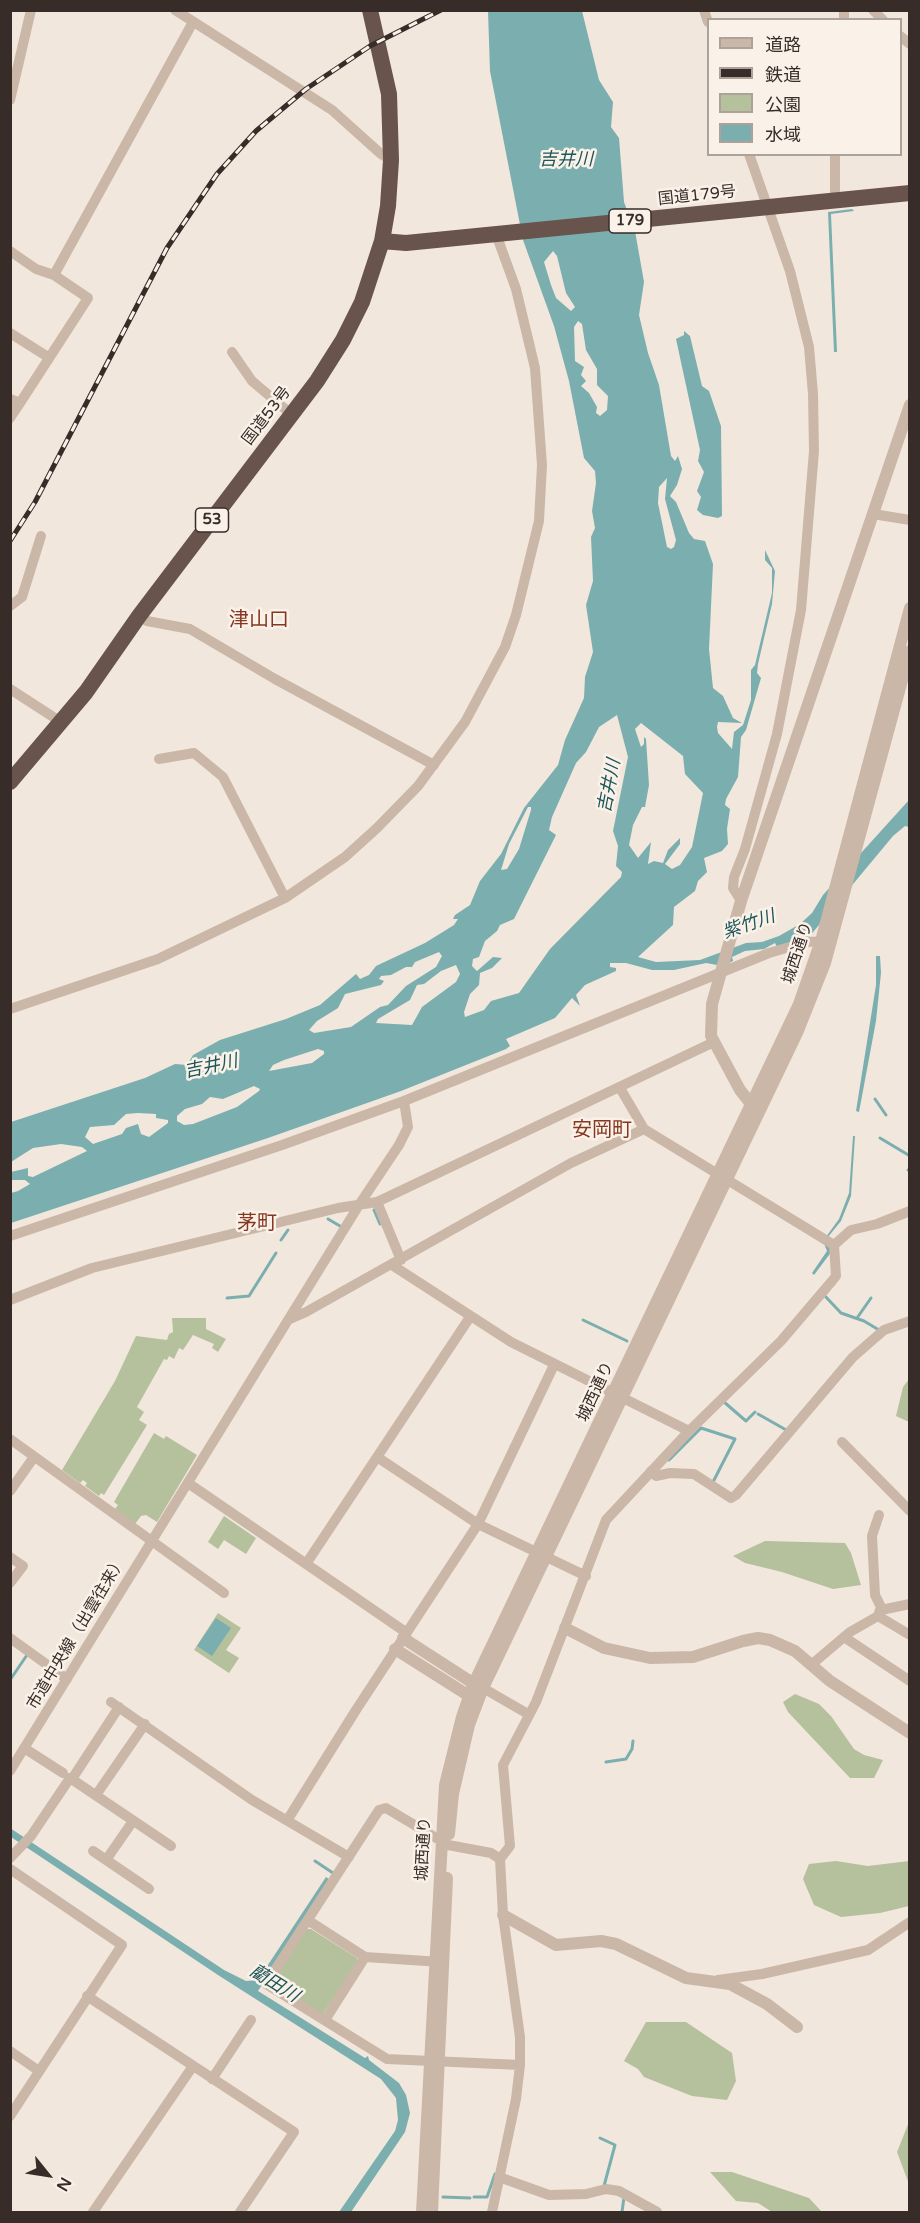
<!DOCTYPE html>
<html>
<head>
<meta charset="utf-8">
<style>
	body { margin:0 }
	#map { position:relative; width:920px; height:2223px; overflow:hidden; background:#f2e7dc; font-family:"Varela Round","Noto Sans JP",sans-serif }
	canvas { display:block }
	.frame { position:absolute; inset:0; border:12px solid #372c28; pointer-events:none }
	.legend { position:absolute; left:707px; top:18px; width:195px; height:138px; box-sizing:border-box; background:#faf1e8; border:2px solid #aca29b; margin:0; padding:8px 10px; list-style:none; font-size:18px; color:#372c28 }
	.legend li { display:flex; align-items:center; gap:12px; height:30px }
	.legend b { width:30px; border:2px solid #aca29b }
	.north { position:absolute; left:18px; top:2145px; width:60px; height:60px; -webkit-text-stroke:4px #faf1e8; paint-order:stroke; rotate:120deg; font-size:16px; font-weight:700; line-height:24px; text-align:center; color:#372c28 }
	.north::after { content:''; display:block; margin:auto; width:21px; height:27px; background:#372c28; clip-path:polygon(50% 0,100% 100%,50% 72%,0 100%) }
</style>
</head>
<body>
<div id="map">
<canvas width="920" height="2223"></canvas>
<div class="frame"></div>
<ul class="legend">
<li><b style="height:8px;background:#cab7a8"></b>道路</li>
<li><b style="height:8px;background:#372c28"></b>鉄道</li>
<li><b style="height:16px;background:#b5c19c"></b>公園</li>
<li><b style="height:16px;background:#7baeaf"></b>水域</li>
</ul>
<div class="north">N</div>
</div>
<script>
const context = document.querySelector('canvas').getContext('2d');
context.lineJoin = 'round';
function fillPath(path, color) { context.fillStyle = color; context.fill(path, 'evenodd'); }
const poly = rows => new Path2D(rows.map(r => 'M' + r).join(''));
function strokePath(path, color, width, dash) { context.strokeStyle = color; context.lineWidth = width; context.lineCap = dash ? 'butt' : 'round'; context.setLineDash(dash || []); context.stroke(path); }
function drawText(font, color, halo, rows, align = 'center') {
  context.font = font + ' "Varela Round","Noto Sans JP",sans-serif'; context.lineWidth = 5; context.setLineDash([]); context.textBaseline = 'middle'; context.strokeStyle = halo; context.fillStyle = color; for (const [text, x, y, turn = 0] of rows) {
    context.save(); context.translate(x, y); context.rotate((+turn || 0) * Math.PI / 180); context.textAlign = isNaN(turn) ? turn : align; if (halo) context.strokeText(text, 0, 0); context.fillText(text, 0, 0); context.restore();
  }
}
fillPath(poly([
	[172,1318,206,1318,206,1329,226,1339,218,1352,212,1348,214,1344,193,1335,183,1350,179,1348,174,1359,169,1356,167,1360,164,1359,137,1407,144,1412,139,1420,147,1425,104,1495,101,1493,99,1496,85,1486,87,1483,83,1480,80,1483,62,1470,115,1381,136,1336,167,1340,169,1334,173,1332],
	[909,1379,909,1422,896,1416,903,1387],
	[154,1433,164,1439,166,1436,197,1455,157,1522,146,1515,141,1516,135,1524,115,1509,118,1505,114,1502],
	[224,1516,256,1538,246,1554,224,1540,218,1549,208,1542],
	[765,1541,845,1543,851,1553,861,1585,833,1589,782,1572,745,1563,733,1556],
	[218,1613,241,1628,226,1650,239,1658,229,1673,194,1650],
	[795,1694,819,1704,831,1716,854,1749,864,1755,883,1760,874,1778,850,1778,788,1712,783,1702],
	[836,1861,868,1866,909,1861,909,1906,880,1913,841,1917,814,1905,803,1879,809,1864],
	[306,1929,311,1929,357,1958,358,1962,322,2015,274,1985,273,1980],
	[646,2022,686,2022,732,2053,736,2081,727,2100,692,2096,644,2077,638,2069,624,2061],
	[909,2122,909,2184,897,2152],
	[710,2172,732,2172,809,2198,822,2212,772,2212,758,2203,736,2201]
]), '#b5c19c');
fillPath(poly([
	[488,11,582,11,599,80,613,102,611,127,619,138,624,202,635,231,644,282,639,315,648,353,659,385,671,456,675,461,678,456,682,469,677,485,670,496,676,502,689,533,694,539,705,541,713,564,709,649,713,688,723,696,733,718,742,723,718,722,717,727,718,733,732,749,734,732,743,725,751,700,751,670,755,665,772,593,772,568,765,560,765,550,775,571,772,604,758,664,757,673,761,678,746,730,741,737,738,777,726,799,725,805,730,809,727,829,728,844,722,851,704,858,707,872,698,881,695,891,674,907,673,925,638,957,656,962,700,960,746,943,762,942,779,936,800,924,812,913,823,895,909,800,909,827,905,826,893,836,809,937,778,949,775,943,764,949,745,951,732,957,733,961,729,963,717,965,706,963,674,970,652,970,626,963,610,963,610,967,616,968,616,971,585,985,576,995,580,1006,572,998,555,1018,506,1039,510,1046,506,1049,401,1091,268,1138,11,1223,11,1193,18,1191,30,1184,25,1180,11,1180,11,1172,28,1168,28,1176,33,1177,87,1151,82,1147,61,1144,33,1148,11,1162,11,1122,145,1078,175,1064,187,1065,193,1055,220,1040,286,1019,320,1005,356,974,360,979,369,975,376,966,425,943,454,925,458,919,453,919,455,915,470,905,480,881,501,854,524,808,558,765,565,740,584,698,585,677,593,652,586,605,593,581,591,537,595,528,592,511,596,483,595,471,584,458,569,381,554,326,523,240,490,71],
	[553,251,557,256,566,293,575,307,571,311,556,298,551,285,544,262],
	[578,321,582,324,586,350,597,369,597,385,608,396,607,410,600,416,596,413,597,407,589,393,581,386,586,381,581,375,584,367,575,361,574,327],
	[667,478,665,499,676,540,674,547,671,549,667,547,658,503,659,487],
	[617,715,628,757,613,831,618,846,616,866,622,872,621,877,550,949,519,993,491,1001,484,1010,465,1017,464,1012,470,994,479,985,480,973,492,968,502,958,493,957,477,971,472,966,473,959,479,957,485,941,497,931,500,925,514,919,556,835,549,830,552,817,576,763,586,752,599,727],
	[641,723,683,756,685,774,703,793,692,847,680,865,672,869,665,864,680,844,680,838,668,850,663,863,654,861,648,864,651,842,638,858,629,845,633,825,642,807,645,807,649,785,646,739,644,737,644,744,641,747,635,729],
	[528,807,531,807,531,810,519,849,507,869,501,870,509,844],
	[439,952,442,956,436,967,406,986,388,1005,380,1007,351,1027,314,1033,309,1030,317,1021,338,1008,345,994,381,985,384,981,379,979,381,976,391,975,406,967,412,967,415,962],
	[456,965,460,974,456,982,422,1007,412,1025,376,1023,378,1019,410,1000,417,985,424,984,441,971],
	[318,1049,324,1051,324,1054,312,1063,269,1071,273,1065,284,1060],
	[254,1086,260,1089,259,1091,237,1107,193,1124,184,1125,177,1121,177,1116,185,1109,202,1104,210,1097,223,1099],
	[138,1113,156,1114,156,1118,168,1120,168,1123,149,1137,141,1134,138,1124,126,1128,122,1134,93,1144,85,1137,90,1127,114,1125,126,1114],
	[852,209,854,211,831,214,837,352,834,352,828,212],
	[684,331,690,336,702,386,709,391,721,426,722,516,718,518,703,515,697,510,701,497,697,491,704,472,698,461,700,450,676,339,684,335],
	[876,956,880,956,881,973,876,1021,859,1112,856,1111,876,985],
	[853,1136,855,1136,851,1196,841,1221,828,1237,832,1251,814,1275,812,1273,827,1251,823,1241,839,1219,849,1193],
	[216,1618,231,1628,212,1656,197,1646],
	[10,1828,224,1970,246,1981,258,1980,326,1877,330,1880,258,1991,365,2058,368,2056,369,2060,399,2083,406,2095,410,2113,405,2132,351,2212,339,2212,395,2131,398,2120,396,2098,381,2079,218,1975,11,1837]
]), '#7baeaf');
strokePath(poly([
	[875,1099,886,1115],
	[880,1138,910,1156],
	[908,1170,910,1171],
	[374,1210,380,1224],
	[328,1219,340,1226],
	[281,1240,288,1230],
	[824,1295,841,1313,864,1321,879,1330],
	[227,1298,249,1296,276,1253],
	[857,1318,871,1298],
	[583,1320,627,1341],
	[724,1402,746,1421,755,1412],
	[758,1414,788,1431],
	[669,1460,701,1428,735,1439,713,1482],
	[10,1680,27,1655],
	[606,1762,626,1759,632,1749,633,1741],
	[315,1861,333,1873],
	[600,2138,615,2145,604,2186],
	[443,2197,470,2198],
	[474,2197,487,2197,495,2174],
	[622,2212,624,2197]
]), '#7baeaf', 3);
strokePath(poly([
	[175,10,332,110,381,154,391,160],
	[704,10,708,22],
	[873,10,883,20],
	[844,20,844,10],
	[900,36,910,44],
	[10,100,31,10],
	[835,154,835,200],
	[10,251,36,269,54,275,88,298,20,403,10,399],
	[54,275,193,22],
	[10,333,48,357],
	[232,352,252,381,291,414],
	[10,418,20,403],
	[873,514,910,520],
	[10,606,22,597,41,536],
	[139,616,147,621,190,629,275,679,434,765],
	[10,689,61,722],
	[159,759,194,753,223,777,285,898],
	[741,901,733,888,734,877,745,849,777,734,801,610,814,451,813,394,809,347,790,271,749,154],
	[10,1009,158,959,285,898,345,857,377,828,418,786,465,722,505,647,516,615,539,521,542,465,535,368,516,289,496,234],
	[620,1088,644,1129,834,1245],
	[377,1202,401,1260],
	[10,1236,282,1145,404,1101,769,953,807,942,827,941],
	[834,1245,851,1230,877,1224,910,1211],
	[392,1265,511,1342,689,1431],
	[10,1300,92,1268,338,1208,377,1202,714,1042],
	[290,1319,306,1312,571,1163,644,1129],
	[10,1439,224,1593],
	[842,1442,910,1511],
	[377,1457,478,1524,586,1576],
	[651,1471,656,1476,670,1473,694,1474,731,1498,736,1495,853,1357,884,1330,910,1321],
	[188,1483,407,1633],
	[10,1491,34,1457],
	[10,1557,23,1566,10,1583],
	[306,1564,470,1317],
	[881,1610,910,1604],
	[878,1616,881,1607,875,1595,872,1536,879,1515],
	[844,1637,910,1681],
	[10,1638,67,1679],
	[811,1665,850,1632,878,1616,910,1635],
	[483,1688,528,1714],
	[111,1702,252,1800,349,1857],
	[24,1748,63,1773],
	[10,1771,359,1205,399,1145,408,1127,404,1101],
	[72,1779,119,1707],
	[96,1795,145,1724],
	[288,1819,356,1710,478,1524,554,1365],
	[93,1851,149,1889],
	[10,1858,31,1836,70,1778,171,1846],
	[500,1859,510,1846,503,1765,536,1702,606,1520,689,1431,781,1341,832,1281,836,1276,834,1245],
	[106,1860,133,1821],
	[10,1869,122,1945,10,2116],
	[309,1921,365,1957,441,1962],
	[718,1980,762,1974,868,1950,910,1922],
	[87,1996,294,2132,240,2212],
	[325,2020,365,1957],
	[10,2051,39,2071],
	[212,2079,251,2020],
	[499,2177,549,2195,586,2194,606,2189,619,2191,657,2212],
	[93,2212,193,2066],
	[492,2212,516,2099,520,2065,520,2037,503,1915,500,1859,491,1853,448,1845,386,1808,379,1810,266,1984,387,2059,520,2065]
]), '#cab7a8', 10);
strokePath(poly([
	[755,1109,740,1090,711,1036,712,1004,741,901,910,405],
	[565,1628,604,1648,650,1658,693,1657,743,1641,758,1638,770,1640,795,1651,830,1681,910,1733],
	[403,1638,479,1687],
	[395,1649,474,1699],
	[449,1834,453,1794,469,1725,483,1688,797,1033,825,963,910,651],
	[503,1915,556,1945,601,1941,616,1944,686,1978,730,1984,767,2004,797,2027],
	[422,2212,445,1785,462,1717,473,1685,799,1004,821,941,910,608],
	[432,2212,447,1878]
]), '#cab7a8', 12);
strokePath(poly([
	[382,241,406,243,910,193],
	[10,782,86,692,139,616,317,381,343,340,362,302,382,241,388,206,391,160,389,94,370,10]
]), '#68544c', 16);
const rail = poly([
	[10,541,35,502,167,248,217,174,256,131,306,89,370,46,441,10]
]);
strokePath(rail, '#372c28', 5);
strokePath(rail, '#faf1e8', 3, [9]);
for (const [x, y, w] of [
	[630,221,42],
	[212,520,33]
]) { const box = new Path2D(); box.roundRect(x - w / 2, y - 12, w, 24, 4.5); context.fillStyle = '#faf1e8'; context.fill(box); strokePath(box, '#372c28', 1.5); }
drawText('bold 15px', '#372c28', null, [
	["179",630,221],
	["53",212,520]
]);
drawText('16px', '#372c28', '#faf1e8', [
	["国道179号",697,196,-6],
	["国道53号",267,416,-53],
	["城西通り",798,953,-72],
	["城西通り",596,1392,-65],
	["市道中央線（出雲往来）",77,1633,-59],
	["城西通り",424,1849,-87]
]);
drawText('italic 18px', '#1d5659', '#faf1e8', [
	["吉井川",566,160],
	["吉井川",610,786,-79],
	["紫竹川",749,925,-19],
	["吉井川",211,1067,-12],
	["藺田川",274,1984,32]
]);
drawText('20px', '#863721', '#faf1e8', [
	["津山口",259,621],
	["安岡町",602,1131],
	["茅町",257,1224]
]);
</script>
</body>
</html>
